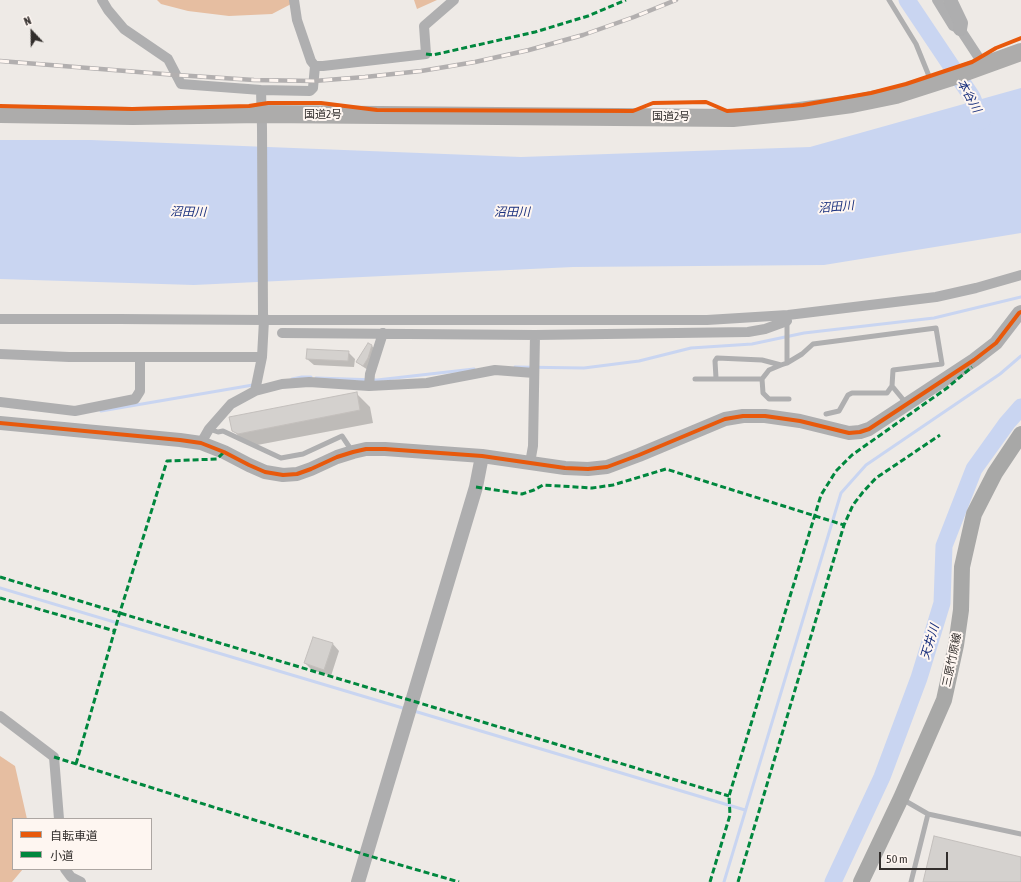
<!DOCTYPE html>
<html>
<head>
<meta charset="utf-8">
<style>
	body { margin:0 }
	#map { position:relative; width:1021px; height:882px; overflow:hidden; background:#eeeae6; font-family:"Asap Condensed","Noto Sans JP",sans-serif }
	canvas { display:block }
	.legend { position:absolute; left:12px; top:818px; width:140px; height:52px; box-sizing:border-box; background:#fef6f1; border:1px solid #aca6a2; margin:0; padding:5px 7px; list-style:none; font-size:12px; color:#322e2c }
	.legend li { display:flex; align-items:center; gap:8px; height:20px }
	.legend b { width:20px; border:1px solid #aca6a2 }
	.north { position:absolute; left:12px; top:12px; width:40px; height:40px; -webkit-text-stroke:3px #fef6f1; paint-order:stroke; rotate:338deg; font-size:11px; font-weight:700; line-height:16px; text-align:center; color:#322e2c }
	.north::after { content:''; display:block; margin:auto; width:14px; height:18px; background:#322e2c; clip-path:polygon(50% 0,100% 100%,50% 72%,0 100%) }
	.scale { position:absolute; left:879px; top:852px; width:69px; height:18px; box-sizing:border-box; border:2px solid #322e2c; border-top:0; padding-left:5px; font-size:12px; line-height:14px; white-space:nowrap; color:#322e2c; -webkit-text-stroke:3px #fef6f1; paint-order:stroke }
</style>
</head>
<body>
<div id="map">
<canvas width="1021" height="882"></canvas>
<ul class="legend">
<li><b style="height:5px;background:#e8590c"></b>自転車道</li>
<li><b style="height:5px;background:#00873e"></b>小道</li>
</ul>
<div class="north">N</div>
<div class="scale">50 m</div>
</div>
<script>
const context = document.querySelector('canvas').getContext('2d');
context.lineJoin = 'round';
function fillPath(path, color) { context.fillStyle = color; context.fill(path, 'evenodd'); }
const poly = rows => new Path2D(rows.map(r => 'M' + r).join(''));
function strokePath(path, color, width, dash) { context.strokeStyle = color; context.lineWidth = width; context.lineCap = dash ? 'butt' : 'round'; context.setLineDash(dash || []); context.stroke(path); }
function drawText(font, color, halo, rows, align = 'center') {
  context.font = font + ' "Asap Condensed","Noto Sans JP",sans-serif'; context.lineWidth = 4; context.setLineDash([]); context.textBaseline = 'middle'; context.strokeStyle = halo; context.fillStyle = color; for (const [text, x, y, turn = 0] of rows) {
    context.save(); context.translate(x, y); context.rotate((+turn || 0) * Math.PI / 180); context.textAlign = isNaN(turn) ? turn : align; if (halo) context.strokeText(text, 0, 0); context.fillText(text, 0, 0); context.restore();
  }
}
fillPath(poly([
	[157,0,293,0,293,3,272,14,229,16,188,11,161,4],
	[414,0,437,0,417,9],
	[0,756,15,766,27,819,13,819,13,869,23,869,12,882,0,882]
]), '#e6bea1');
fillPath(poly([
	[1021,88,1021,233,824,265,573,267,194,285,0,279,0,140,91,140,521,157,810,147]
]), '#c9d5f1');
fillPath(poly([
	[372,346,376,350,368,370,362,366,357,362],
	[348,352,355,359,354,367,314,365,307,359],
	[357,394,370,407,373,423,252,446,246,444,233,430],
	[314,638,333,644,339,651,331,676,312,670,305,663]
]), '#0003');
strokePath(poly([
	[515,367,584,368,639,361,691,348,752,344,804,333,934,318,1021,297],
	[316,378,377,380,474,369],
	[292,379,302,377,311,377],
	[101,411,253,385],
	[0,588,406,709],
	[414,711,745,810],
	[724,882,841,493,866,465,1000,374,1021,356]
]), '#c9d5f1', 3);
strokePath(poly([
	[907,0,972,97,982,121],
	[833,882,882,777,919,678,942,603,944,546,974,469,1007,423,1021,407]
]), '#c9d5f1', 17);
const building = poly([
	[368,343,372,345,368,358,363,366,356,362,368,343],
	[307,349,349,351,348,361,306,359,307,349],
	[357,392,360,410,238,434,232,431,229,417,357,392],
	[313,637,333,643,324,670,304,663,313,637],
	[934,836,1021,857,1021,882,923,882,934,836]
]);
fillPath(building, '#d4d1ce');
strokePath(building, '#c3bfbc', 1);
strokePath(poly([
	[889,0,916,44,931,81],
	[787,363,802,354,813,344,936,328,942,364,893,370,892,386,906,403],
	[781,365,769,370,762,379,763,393,769,399,789,399],
	[716,378,715,361,717,358,762,360,781,365,787,363,787,320],
	[695,379,762,379],
	[826,414,839,411,848,395,852,393,887,393,892,386],
	[209,429,218,432,223,431,281,458,303,454,342,436,352,451],
	[902,799,928,814,1021,834],
	[911,882,928,814]
]), '#afafb0', 5);
strokePath(poly([
	[102,0,108,10,124,29,168,59,181,84,261,90,310,91,313,88,315,66,311,61,297,20,294,0],
	[937,0,953,26,960,29,979,58,983,66],
	[315,66,323,66,426,54,424,26,454,0],
	[0,319,119,319,264,320,707,320,788,315,936,297,976,288,1021,275],
	[282,333,535,335,748,332,765,329,787,321],
	[0,354,69,357,262,357],
	[369,386,370,374,383,333],
	[255,391,262,357,264,320,263,314,262,128,261,90],
	[0,402,75,411,135,399,140,391,140,358],
	[201,443,209,429,231,404,255,391,282,384,309,382,369,386,427,383,495,370,534,373],
	[530,463,533,446,535,335],
	[0,716,54,757,59,819],
	[65,869,71,877,81,882]
]), '#afafb0', 10);
strokePath(poly([
	[950,0,961,23,960,29],
	[0,423,180,440,201,443,224,452,249,465,265,472,283,475,297,474,311,469,337,457,353,452,366,449,385,449,482,456,565,468,588,469,607,467,639,455,725,419,743,416,765,416,800,421,849,433,860,432,869,429,974,360,996,343,1019,313,1021,312],
	[358,882,476,487,482,456]
]), '#aeaeaf', 14);
strokePath(poly([
	[861,882,901,798,944,700,956,645,961,610,962,567,974,514,995,473,1021,434]
]), '#a8a8a7', 16);
strokePath(poly([
	[0,114,133,116,262,114,733,118,792,112,852,104,896,95,949,78,1021,52]
]), '#adacab', 18);
const rail = poly([
	[0,61,176,75,254,80,314,81,365,77,421,71,475,62,529,50,583,35,634,17,676,0]
]);
strokePath(rail, '#b2afaf', 4.5);
strokePath(rail, '#fef6f1', 3, [9]);
strokePath(poly([
	[426,54,433,55,535,32,588,16,626,0],
	[476,487,522,494,534,490,543,485,592,488,613,485,666,469,844,525],
	[0,577,729,796],
	[0,598,115,631],
	[54,757,366,855,459,882],
	[76,764,120,612,167,461,217,459,224,452],
	[710,882,730,815,729,796,821,495,836,471,852,455,947,388,972,367],
	[738,882,844,525,853,505,863,492,876,478,940,435]
]), '#00873e', 3, [6, 3]);
strokePath(poly([
	[0,106,132,109,249,106,268,103,321,103,377,110,633,111,653,103,706,102,727,111,758,109,803,105,871,93,906,84,972,62,979,58,996,48,1021,38],
	[0,423,180,440,201,443,224,452,249,465,265,472,283,475,297,474,311,469,337,457,353,452,366,449,385,449,482,456,565,468,588,469,607,467,639,455,725,419,743,416,765,416,800,421,849,433,860,432,869,429,974,360,996,343,1019,313,1021,312]
]), '#e8590c', 4);
drawText('11px', '#322e2c', '#fef6f1', [
	["国道2号",323,115],
	["国道2号",671,117],
	["三原竹原線",952,660,-78]
]);
drawText('italic 12px', '#182f7d', '#fef6f1', [
	["本谷川",969,96,61],
	["沼田川",836,207,-5],
	["沼田川",188,212,1],
	["沼田川",512,212],
	["天井川",930,642,-73]
]);
</script>
</body>
</html>
